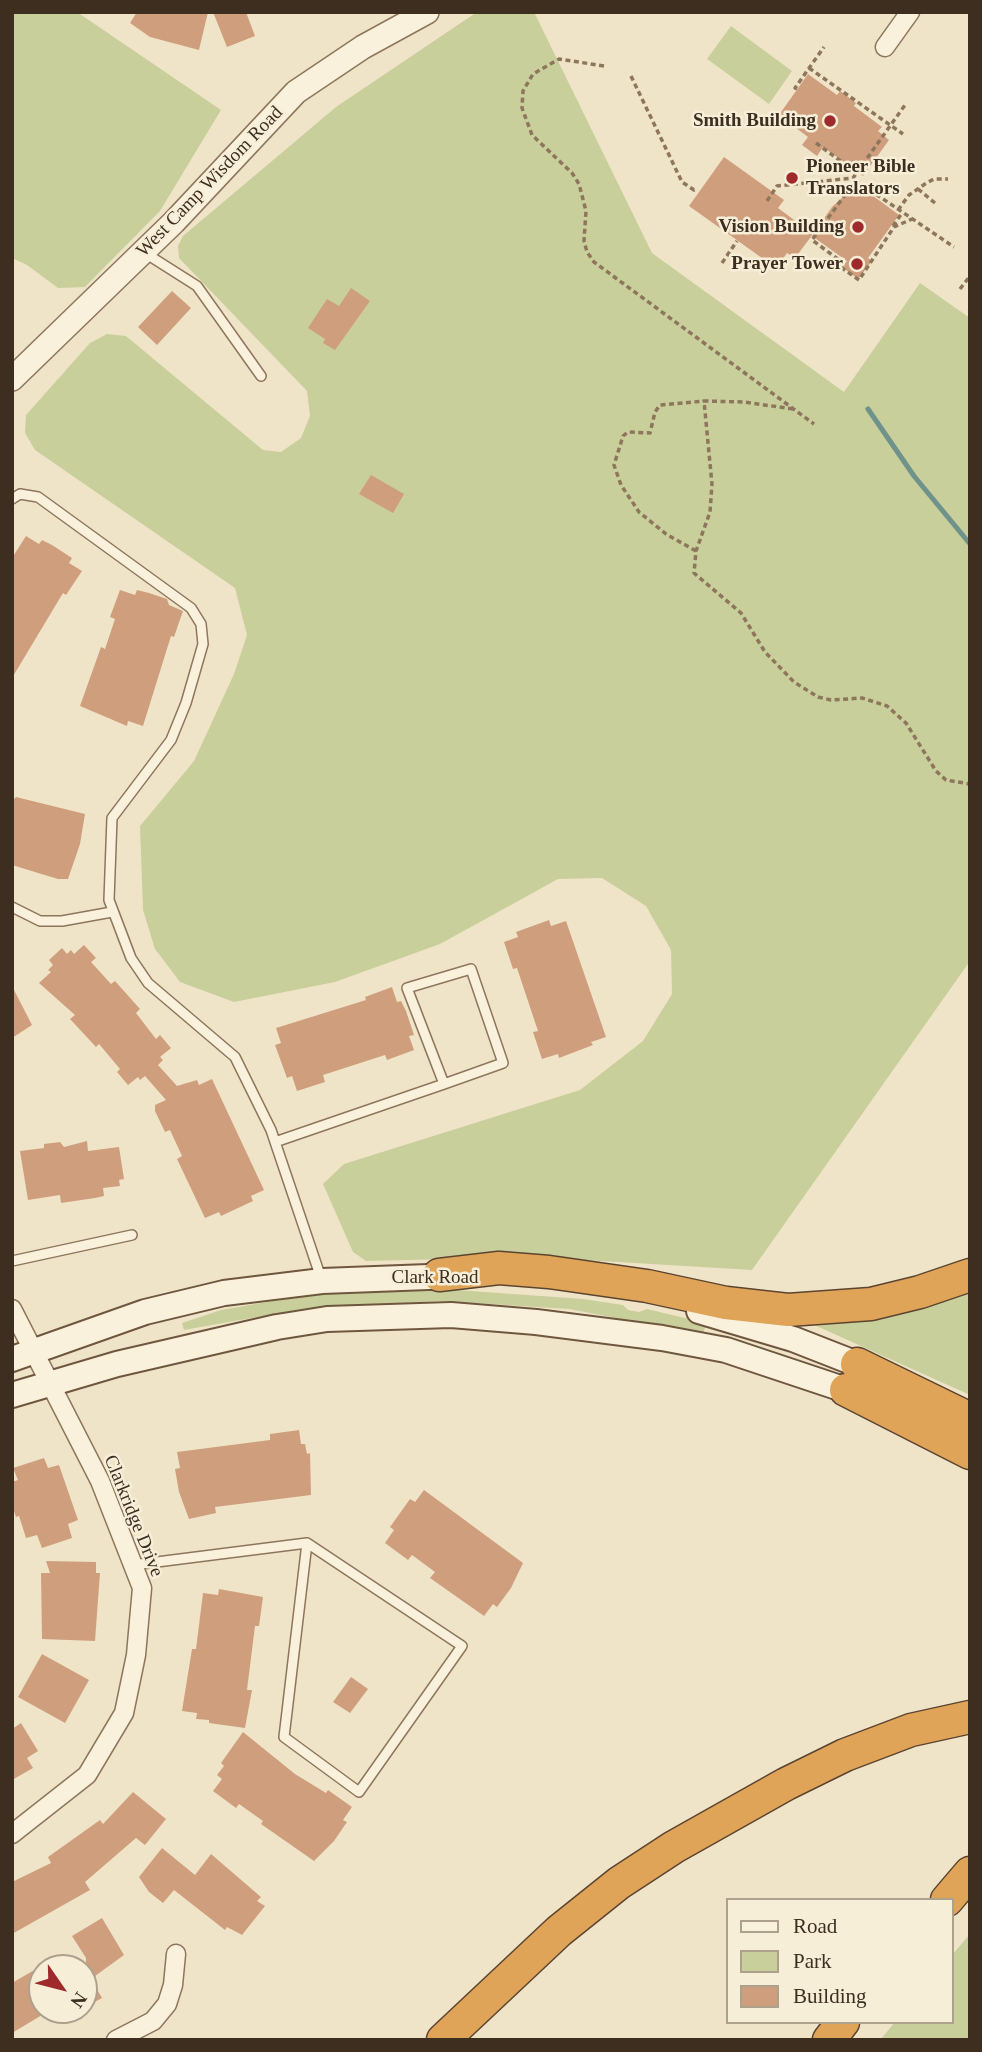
<!DOCTYPE html>
<html>
<head>
<meta charset="utf-8">
<style>
	body { margin:0 }
	#map { position:relative; width:982px; height:2052px; overflow:hidden; background:#f0e4c8; font-family:Georgia,serif }
	canvas { display:block }
	.frame { position:absolute; inset:0; border:14px solid #3d2e20; pointer-events:none }
	.legend { position:absolute; left:726px; top:1898px; width:228px; height:126px; box-sizing:border-box; background:#f7eed8; border:2px solid #ada18e; margin:0; padding:9px 12px; list-style:none; font-size:21px; color:#3d2e20 }
	.legend li { display:flex; align-items:center; gap:14px; height:35px }
	.legend b { width:35px; border:2px solid #ada18e }
	.north { position:absolute; left:28px; top:1954px; width:70px; height:70px; box-sizing:border-box; background:#f7eed8; border:2px solid #ada18e; border-radius:50%; rotate:125deg; font-size:19px; font-weight:700; line-height:28px; text-align:center; color:#3d2e20 }
	.north::after { content:''; display:block; margin:auto; width:24px; height:32px; background:#9e2a2b; clip-path:polygon(50% 0,100% 100%,50% 72%,0 100%) }
</style>
</head>
<body>
<div id="map">
<canvas width="982" height="2052"></canvas>
<div class="frame"></div>
<ul class="legend">
<li><b style="height:9px;background:#faf1dc"></b>Road</li>
<li><b style="height:19px;background:#c9cf9b"></b>Park</li>
<li><b style="height:19px;background:#cf9f7d"></b>Building</li>
</ul>
<div class="north">N</div>
</div>
<script>
const context = document.querySelector('canvas').getContext('2d');
context.lineJoin = 'round';
function fillPath(path, color) { context.fillStyle = color; context.fill(path, 'evenodd'); }
const poly = rows => new Path2D(rows.map(r => 'M' + r).join(''));
function strokePath(path, color, width, dash) { context.strokeStyle = color; context.lineWidth = width; context.lineCap = dash ? 'butt' : 'round'; context.setLineDash(dash || []); context.stroke(path); }
function drawText(font, color, halo, rows, align = 'center') {
  context.font = font + ' Georgia,serif'; context.lineWidth = 5; context.setLineDash([]); context.textBaseline = 'middle'; context.strokeStyle = halo; context.fillStyle = color; for (const [text, x, y, turn = 0] of rows) {
    context.save(); context.translate(x, y); context.rotate((+turn || 0) * Math.PI / 180); context.textAlign = isNaN(turn) ? turn : align; if (halo) context.strokeText(text, 0, 0); context.fillText(text, 0, 0); context.restore();
  }
}
fillPath(poly([
	[12,12,77,12,221,110,160,211,85,287,58,288,27,265,12,258],
	[477,12,534,12,652,253,844,392,920,283,970,318,970,961,752,1270,534,1257,366,1261,353,1252,323,1184,344,1164,580,1090,643,1041,672,994,671,950,646,906,602,878,558,879,440,944,335,982,234,1002,180,982,155,949,143,910,140,826,194,761,234,674,247,635,235,588,35,450,25,433,26,415,90,343,107,334,126,336,263,450,281,452,301,438,310,416,307,391,179,258,178,246,183,236,336,107],
	[731,26,792,71,769,104,707,59],
	[970,1287,970,1395,812,1324],
	[457,1290,583,1299,623,1305,628,1310,639,1312,647,1309,706,1323,703,1335,569,1309,441,1301,302,1309,184,1330,182,1323,221,1310,307,1295,352,1291],
	[970,1934,970,2040,880,2040,895,2022,952,2022,952,1955]
]), '#c9cf9b');
strokePath(poly([
	[868,409,914,476,970,544]
]), '#6f938a', 5);
fillPath(poly([
	[137,12,208,12,199,50,150,37,130,23],
	[213,12,246,12,255,36,227,47],
	[808,74,837,95,840,91,856,103,854,106,882,127,878,131,889,140,863,176,823,147,817,156,802,145,808,137,779,115],
	[724,157,784,200,778,208,813,234,795,258,787,253,776,268,689,206],
	[857,184,899,215,868,258,872,261,858,279,842,267,847,261,812,236,832,207],
	[351,288,370,301,335,350,323,343,325,339,308,328,327,299,339,306],
	[172,291,191,308,157,345,138,327],
	[371,475,404,494,393,513,359,494],
	[26,536,39,544,42,540,52,545,72,558,69,563,82,571,66,595,63,593,12,678,12,558],
	[120,590,135,595,137,590,149,593,167,599,169,605,183,611,174,637,171,636,143,726,128,721,127,726,80,706,101,647,105,649,115,619,110,617],
	[16,797,85,814,80,844,68,879,58,879,12,865,12,801],
	[549,920,551,926,566,921,606,1037,591,1042,593,1045,559,1058,558,1054,542,1059,533,1032,538,1031,517,968,513,969,504,942,518,937,516,932],
	[84,945,96,958,91,962,111,984,115,981,140,1009,136,1013,156,1039,160,1035,171,1048,160,1057,163,1060,158,1065,177,1086,197,1080,199,1085,212,1079,264,1190,251,1196,253,1201,221,1216,219,1212,205,1218,177,1159,182,1156,170,1130,165,1132,155,1111,155,1105,166,1100,145,1076,140,1080,138,1077,128,1085,117,1072,120,1069,99,1044,96,1047,70,1019,75,1015,39,983,51,972,48,970,53,965,49,960,62,948,67,954,71,950,74,954],
	[12,986,32,1025,12,1038],
	[392,987,397,1002,401,1001,406,1011,414,1035,409,1036,414,1050,387,1060,385,1055,323,1075,325,1082,297,1091,292,1076,287,1078,275,1045,281,1043,276,1028,366,1000,365,997],
	[87,1141,88,1151,119,1147,124,1179,119,1180,120,1186,103,1188,104,1196,95,1198,61,1203,60,1195,28,1200,20,1151,44,1148,44,1144,60,1142,64,1147],
	[299,1430,301,1444,305,1444,307,1454,310,1453,311,1495,215,1507,216,1513,189,1519,179,1492,175,1469,180,1468,177,1452,270,1440,270,1434],
	[44,1458,48,1468,59,1465,78,1520,68,1524,72,1538,42,1548,37,1535,26,1538,19,1516,16,1517,12,1505,12,1482,18,1480,13,1468],
	[424,1490,523,1563,511,1588,497,1607,493,1604,484,1616,430,1578,435,1572,412,1555,408,1560,385,1543,394,1530,390,1527,410,1499,415,1502],
	[46,1561,96,1562,96,1573,100,1573,95,1641,42,1639,41,1573,50,1573],
	[219,1589,263,1597,259,1626,255,1626,247,1690,252,1690,245,1728,209,1723,209,1720,196,1719,197,1713,182,1711,192,1649,196,1649,203,1593,218,1595],
	[42,1654,89,1680,65,1723,18,1697],
	[351,1677,368,1689,350,1713,333,1702],
	[21,1723,38,1751,27,1758,33,1768,12,1780,12,1729],
	[243,1732,295,1774,326,1793,328,1790,352,1807,343,1820,347,1822,334,1841,314,1861,261,1824,263,1821,239,1804,236,1808,213,1791,222,1779,217,1775,224,1766,221,1763],
	[133,1792,166,1819,145,1845,136,1838,85,1882,90,1890,12,1934,12,1882,51,1863,48,1857,100,1820,103,1824],
	[162,1848,195,1875,211,1854,261,1897,257,1901,265,1906,242,1935,227,1927,225,1930,174,1890,163,1903,149,1892,139,1877],
	[102,1918,124,1955,91,1979,102,1998,84,2008,86,1958,72,1936],
	[36,1969,42,1980,42,2015,12,2033,12,1983]
]), '#cf9f7d');
const service = poly([
	[145,253,197,286,261,376],
	[12,499,20,494,38,497,191,608,201,624,203,644,186,703,171,740,112,818,109,900,131,958,148,983,235,1057,271,1130,321,1278],
	[12,907,40,921,62,921,112,912],
	[275,1142,444,1084,503,1063,471,969,407,988,444,1084],
	[12,1261,132,1235],
	[133,1565,307,1543,462,1646,359,1792,284,1737,307,1543]
]);
const minor = poly([
	[885,47,910,12],
	[12,1309,100,1481,142,1588,136,1655,124,1713,87,1775,12,1834],
	[116,2040,153,2021,167,2004,173,1985,176,1954]
]);
const tertiary = poly([
	[12,379,174,222,296,92,363,47,427,12]
]);
const secondary = poly([
	[699,1311,793,1339,857,1364],
	[12,1359,145,1312,224,1293,322,1281,455,1276],
	[12,1395,117,1364,277,1327,327,1319,451,1315,536,1322,662,1338,726,1350,846,1390]
]);
const motorway = poly([
	[439,1275,499,1268,549,1272,647,1286,726,1303,788,1310,871,1304,920,1292,970,1275],
	[857,1364,970,1419],
	[846,1390,970,1453],
	[947,1900,970,1873],
	[443,2040,559,1931,619,1883,674,1847,786,1784,845,1755,911,1730,970,1717],
	[829,2040,843,2022]
]);
strokePath(service, '#8d765c', 12);
strokePath(minor, '#8d765c', 21);
strokePath(tertiary, '#8d765c', 26);
strokePath(secondary, '#6f573f', 28);
strokePath(motorway, '#5b4430', 35);
strokePath(poly([
	[604,66,559,59,533,74,523,91,522,108,532,135,572,173,579,184,586,211,584,241,587,252,594,262,814,424],
	[809,68,903,134],
	[631,76,682,182,694,190,697,188],
	[797,89,795,88,824,47],
	[816,143,857,173],
	[855,180,954,247],
	[856,180,812,240,842,262,839,266,859,280,894,227,912,219],
	[918,189,935,203],
	[767,201,777,186,853,178,905,105],
	[898,210,909,195,925,184,934,179,948,179],
	[893,226,902,213],
	[722,263,737,241],
	[960,289,970,276],
	[793,409,744,402,704,401,712,484,710,512,696,551,694,573,741,613,765,652,794,682,818,697,831,700,862,698,887,706,906,723,936,771,946,780,970,784],
	[696,551,666,534,639,512,621,485,614,465,623,436,628,432,650,433,655,412,660,405,704,401]
]), '#8d765c', 3.5, [5, 3.5]);
strokePath(service, '#faf1dc', 9);
strokePath(minor, '#faf1dc', 18);
strokePath(tertiary, '#faf1dc', 23);
strokePath(secondary, '#faf1dc', 24);
strokePath(motorway, '#e0a458', 32);
for (const [x, y, r, color] of [
	[830,121,7,"#9e2a2b"],
	[792,178,7,"#9e2a2b"],
	[858,227,7,"#9e2a2b"],
	[857,264,7,"#9e2a2b"]
]) { const dot = new Path2D(); dot.arc(x, y, r, 0, 2 * Math.PI); context.fillStyle = color; context.fill(dot); strokePath(dot, '#f7eed8', 2.5); }
drawText('bold 19px', '#3d2e20', '#f7eed8', [
	["Smith Building",816,121],
	["Pioneer Bible",806,167,"left"],
	["Translators",806,189,"left"],
	["Vision Building",844,227],
	["Prayer Tower",843,264]
], 'right');
drawText('19px', '#3d2e20', '#f7eed8', [
	["West Camp Wisdom Road",210,182,-46],
	["Clark Road",435,1278],
	["Clarkridge Drive",133,1516,68]
]);
</script>
</body>
</html>
